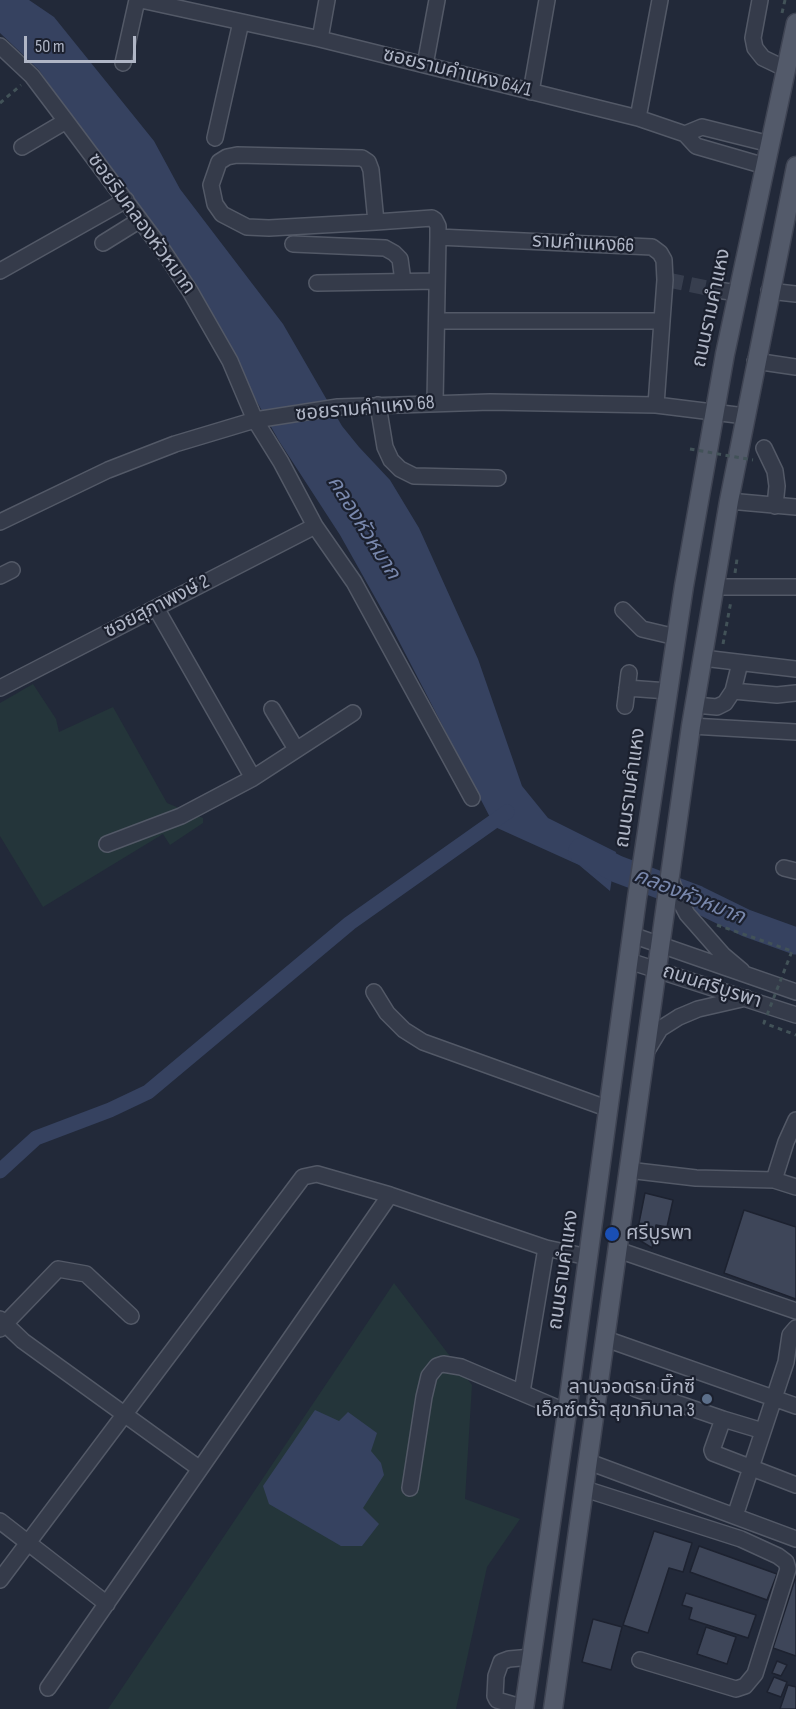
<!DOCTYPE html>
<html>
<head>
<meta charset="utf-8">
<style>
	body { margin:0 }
	#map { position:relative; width:796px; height:1709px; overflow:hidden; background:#222939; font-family:"Sofia Sans Condensed",sans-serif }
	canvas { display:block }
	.scale { position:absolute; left:24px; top:36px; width:112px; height:27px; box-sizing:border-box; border:3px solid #b0b6c6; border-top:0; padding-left:8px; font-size:18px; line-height:21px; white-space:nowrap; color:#b0b6c6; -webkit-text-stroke:4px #1b202e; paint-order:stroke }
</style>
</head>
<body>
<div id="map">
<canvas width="796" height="1709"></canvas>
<div class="scale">50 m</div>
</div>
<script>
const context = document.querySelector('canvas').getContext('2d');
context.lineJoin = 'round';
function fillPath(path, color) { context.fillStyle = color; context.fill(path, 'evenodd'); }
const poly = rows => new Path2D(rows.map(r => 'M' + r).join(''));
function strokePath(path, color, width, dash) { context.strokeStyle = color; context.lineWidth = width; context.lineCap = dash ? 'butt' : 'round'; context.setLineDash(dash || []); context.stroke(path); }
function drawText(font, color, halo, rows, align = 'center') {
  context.font = font + ' "Sofia Sans Condensed","Noto Sans Thai",sans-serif'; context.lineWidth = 4.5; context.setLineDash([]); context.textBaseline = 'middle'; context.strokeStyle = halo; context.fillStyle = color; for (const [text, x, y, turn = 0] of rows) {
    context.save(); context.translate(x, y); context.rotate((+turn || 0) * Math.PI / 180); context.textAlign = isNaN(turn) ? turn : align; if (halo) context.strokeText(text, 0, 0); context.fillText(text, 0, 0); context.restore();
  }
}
fillPath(poly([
	[33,684,56,719,59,732,113,707,167,803,203,818,203,823,170,845,163,834,43,907,0,836,0,703],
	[394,1283,472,1385,465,1499,520,1519,487,1567,456,1709,108,1709]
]), '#24353a');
fillPath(poly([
	[0,0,29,0,54,17,154,141,180,189,283,324,342,426,359,447,390,480,419,528,478,659,522,786,548,818,616,852,610,891,579,865,495,827,390,624,340,535,279,441,239,370,118,183,39,70,0,33],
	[315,1410,339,1421,348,1412,377,1433,371,1451,381,1463,384,1475,363,1508,379,1524,362,1546,341,1546,269,1504,263,1486]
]), '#364260');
strokePath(poly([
	[0,1171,36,1138,110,1110,148,1092,350,923,507,812]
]), '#364260', 15);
strokePath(poly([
	[582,851,617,869,697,899,746,923,796,941]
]), '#364260', 27);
const building = poly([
	[645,1193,673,1200,667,1227,656,1225,652,1248,636,1238,645,1193],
	[744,1210,796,1227,796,1299,724,1273,744,1210],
	[654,1531,692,1543,683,1572,669,1568,648,1633,623,1625,654,1531],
	[699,1546,777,1574,767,1600,690,1572,699,1546],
	[796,1576,796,1656,773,1648,796,1576],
	[686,1593,756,1615,748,1638,689,1619,692,1608,682,1605,686,1593],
	[593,1619,622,1627,611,1670,582,1662,593,1619],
	[706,1627,736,1637,727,1664,697,1654,706,1627],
	[777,1661,787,1665,781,1676,772,1673,777,1661],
	[774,1677,787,1682,781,1697,767,1692,774,1677],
	[788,1685,796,1687,796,1709,780,1709,788,1685]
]);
fillPath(building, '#3e4659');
strokePath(building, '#1d2230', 1.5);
strokePath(poly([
	[668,280,717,290]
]), '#373e4e', 15, [15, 8]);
const minor = poly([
	[141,0,320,39,638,118,685,134,696,146,765,166],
	[760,0,753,38,755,48,763,58,786,69],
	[320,39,327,0],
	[0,46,32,76,66,121,164,252,190,291,230,361,255,420,281,462,315,526,354,582,472,798],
	[123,63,137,0],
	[425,65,437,0],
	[531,92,547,0],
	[638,118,660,0],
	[685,134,702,127,770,144],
	[215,138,241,22],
	[22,147,66,121],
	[376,222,371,170,368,162,362,158,237,155,227,157,219,162,211,185,215,204,222,214,247,227,269,228,376,222,432,218,435,220,438,226,438,237,435,403],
	[103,243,140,220],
	[293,244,385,248,394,253,400,259,403,281],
	[0,271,126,200],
	[317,283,437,281],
	[717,290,738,293],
	[769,291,796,294],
	[438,321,662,321,665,280,664,260,660,253,652,247,438,237],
	[755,361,796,367],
	[378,405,385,447,391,460,400,469,414,476,498,478],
	[656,405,662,321],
	[764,448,775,471,777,486,775,506],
	[729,501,796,507],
	[0,522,108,470,175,444,255,420,338,407,490,402,656,405,745,416],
	[0,576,12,570],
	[714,587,796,587],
	[623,610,642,629,676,637],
	[703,658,796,669],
	[0,688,315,526],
	[627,688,668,691],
	[733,691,777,695,796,693],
	[695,705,717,707,725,703,733,691,740,663],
	[625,706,629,673],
	[272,709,296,749],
	[691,726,796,732],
	[253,778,353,713],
	[107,844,181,816,253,778,156,608],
	[784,868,796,871],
	[670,877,676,893,687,914,723,955,742,971],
	[632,935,796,992],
	[629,961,796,1015],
	[374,992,387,1013,404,1030,423,1042,609,1109],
	[646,1052,660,1029,679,1017,698,1009,746,998],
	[628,1170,696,1178,774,1180,796,1187],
	[774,1180,786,1142,796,1120],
	[618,1250,796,1311],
	[0,1319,23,1341,200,1469],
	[0,1329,58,1269,86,1274,131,1316],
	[606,1339,796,1406],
	[636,1389,723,1419,712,1450,713,1453,796,1485],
	[522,1392,546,1248],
	[723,1419,763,1431],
	[589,1462,796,1539],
	[410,1488,424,1397,429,1376,437,1366,443,1364,461,1367,567,1412],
	[585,1489,741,1539,778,1556,786,1562,788,1569,755,1674,745,1686,736,1689,640,1660],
	[735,1516,786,1362,790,1335,796,1328],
	[0,1521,107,1604],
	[0,1580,303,1177,317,1174,390,1195,546,1248,588,1257],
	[48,1688,390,1195],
	[524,1708,497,1700,495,1696,496,1676,501,1662,509,1659,532,1657]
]);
const major = poly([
	[524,1709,567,1412,637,898,684,586,725,354,796,23],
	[553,1709,691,726,729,501,796,166]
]);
strokePath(minor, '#535967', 18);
strokePath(major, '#3f4453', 21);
strokePath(poly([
	[782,13,785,0],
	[0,103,21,85],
	[735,573,737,559],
	[723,644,731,601],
	[717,925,792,951],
	[765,1020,764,1023,796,1035]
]), '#425258', 3, [4.5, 4.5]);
strokePath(minor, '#353b4a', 15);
strokePath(major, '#535a6a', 18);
strokePath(poly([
	[690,449,753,460],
	[767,1015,792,951]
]), '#425258', 3, [4.5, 4.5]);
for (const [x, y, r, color] of [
	[612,1234,8,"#1a4fb4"],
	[707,1399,6,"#5c6f8a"]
]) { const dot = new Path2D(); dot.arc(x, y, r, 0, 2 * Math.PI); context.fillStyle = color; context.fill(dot); strokePath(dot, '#1b202e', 2); }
drawText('20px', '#b0b6c6', '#1b202e', [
	["ซอยรามคำแหง 64/1",457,73,14],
	["ซอยริมคลองหัวหมาก",141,224,54],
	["รามคำแหง66",583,244,3],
	["ถนนรามคำแหง",712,308,-78],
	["ซอยรามคำแหง 68",365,409,-5],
	["ซอยสุภาพงษ์ 2",157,607,-27],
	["ถนนรามคำแหง",631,788,-82],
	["ถนนศรีบูรพา",712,987,18],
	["ถนนรามคำแหง",564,1270,-82]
]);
drawText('20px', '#b0b6c6', '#1b202e', [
	["ศรีบูรพา",626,1234],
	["ลานจอดรถ บิ๊กซี",695,1388,"right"],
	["เอ็กซ์ตร้า สุขาภิบาล 3",695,1411,"right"]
], 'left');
drawText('italic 21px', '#7988ad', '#1b202e', [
	["คลองหัวหมาก",363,528,58],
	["คลองหัวหมาก",689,897,22]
]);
</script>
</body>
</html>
